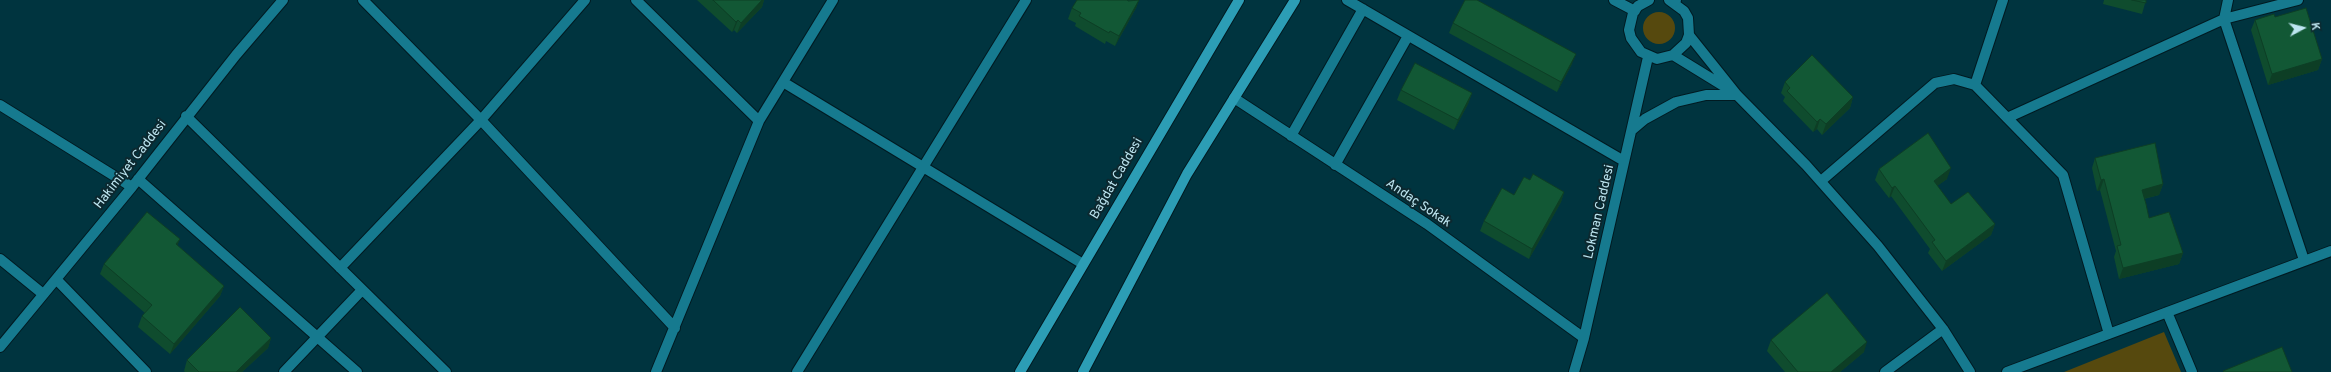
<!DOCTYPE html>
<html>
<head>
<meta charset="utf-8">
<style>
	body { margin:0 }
	#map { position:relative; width:2331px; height:372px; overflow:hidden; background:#00343f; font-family:Overpass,sans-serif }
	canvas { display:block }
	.north { position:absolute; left:2283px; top:8px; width:40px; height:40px; -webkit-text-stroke:3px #0c282f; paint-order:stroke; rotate:83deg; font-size:11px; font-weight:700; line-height:16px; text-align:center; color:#bde5f0 }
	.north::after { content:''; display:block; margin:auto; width:14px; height:18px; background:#bde5f0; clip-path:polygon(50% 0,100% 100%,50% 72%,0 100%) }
</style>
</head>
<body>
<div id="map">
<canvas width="2331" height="372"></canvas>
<div class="north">K</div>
</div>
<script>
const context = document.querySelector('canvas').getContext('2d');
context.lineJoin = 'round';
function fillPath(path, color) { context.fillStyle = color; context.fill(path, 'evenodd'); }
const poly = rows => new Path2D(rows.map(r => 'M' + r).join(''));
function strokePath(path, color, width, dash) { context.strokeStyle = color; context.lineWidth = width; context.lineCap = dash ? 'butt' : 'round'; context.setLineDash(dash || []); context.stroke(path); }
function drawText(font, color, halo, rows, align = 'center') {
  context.font = font + ' Overpass,sans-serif'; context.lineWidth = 4; context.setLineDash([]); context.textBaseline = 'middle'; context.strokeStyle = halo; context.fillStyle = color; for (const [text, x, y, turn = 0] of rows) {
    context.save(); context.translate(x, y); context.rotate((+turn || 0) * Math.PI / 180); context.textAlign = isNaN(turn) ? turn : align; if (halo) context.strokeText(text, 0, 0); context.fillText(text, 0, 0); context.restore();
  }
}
fillPath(poly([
	'1643 28a16 16 0 1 1 32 0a16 16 0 1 1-32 0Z',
	[2164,332,2181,372,2064,372]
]), '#56490e');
const service = poly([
	[0,259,43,294]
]);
const minor = poly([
	[363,0,481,120,675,328],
	[636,0,759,121],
	[1347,0,1624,161],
	[1614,0,1635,11],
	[1649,0,1638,6,1633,13,1629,30,1631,38,1641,52,1657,59,1673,55,1686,43,1689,35,1688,18,1684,11,1669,0],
	[2228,0,2224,19,2304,260],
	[1689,35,1737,95,1806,165,1878,246,1943,329,1970,372],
	[1673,55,1730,90],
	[783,82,1083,264],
	[1975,85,2003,0],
	[1234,98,1427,224,1584,338],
	[0,105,132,187],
	[186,116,446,372],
	[2007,118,2224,19,2298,0],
	[1632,130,1645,119,1676,102,1706,95,1737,95],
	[1291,136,1363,9],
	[1335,165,1408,36],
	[138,179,357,372],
	[1821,181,1935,83,1954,79,1975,85,2063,175,2109,334],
	[340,268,481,120,585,0],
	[56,279,146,372],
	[2167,312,2192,372],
	[0,347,132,187,236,55,283,0],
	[284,372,362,290],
	[656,372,759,121,833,0],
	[797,372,1026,0],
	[1574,372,1584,338,1648,57],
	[1885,372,1943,329],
	[2007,372,2331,251]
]);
const tertiary = poly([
	[1674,2,1676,0]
]);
const primary = poly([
	[1020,372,1239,0],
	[1083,372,1187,174,1295,0]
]);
strokePath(service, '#001a21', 12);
strokePath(minor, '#001a21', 12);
strokePath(tertiary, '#001a21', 12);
strokePath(primary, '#001a21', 12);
strokePath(service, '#167a8f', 10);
strokePath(minor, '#167a8f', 10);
strokePath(tertiary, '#167a8f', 10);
strokePath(primary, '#2c9db5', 10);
fillPath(poly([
	[697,0,764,0,762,7,737,33,734,30,732,32],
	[1131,0,1139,0,1136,8,1115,46,1106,41,1105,44,1075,26,1076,23,1068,19,1072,8],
	[2104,0,2146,0,2142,14,2103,4],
	[2275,17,2322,59,2318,70,2268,85,2251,30,2255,20],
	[1453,23,1572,64,1557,92,1449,33],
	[1785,82,1853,97,1850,108,1822,135,1817,129,1813,132,1783,101,1785,97,1781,93],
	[1401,90,1472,93,1468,104,1454,130,1397,100],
	[2095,158,2163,184,2159,195,2144,199,2149,218,2183,253,2179,264,2119,279,2114,257,2116,251,2100,190,2097,191,2092,168],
	[1879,169,1947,179,1937,186,1951,204,1995,224,1991,235,1942,271,1928,253,1930,249,1911,223,1891,196,1889,198,1875,180],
	[1530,180,1564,192,1561,202,1529,259,1480,231,1484,221],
	[180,239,177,245,224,286,220,296,170,354,138,327,142,316,145,313,100,274,104,264],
	[271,338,268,348,242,372,185,372,184,371,187,360],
	[1771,340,1864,352,1840,372,1785,372,1767,351]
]), '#0f4c2e');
fillPath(poly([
	[762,0,764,0,762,7,737,33,741,23],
	[1139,0,1136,8,1115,46,1119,36],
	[738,20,734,30,732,32,736,22],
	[1576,54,1572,64,1557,92,1561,82],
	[2322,59,2318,70,2268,85,2272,74],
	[1472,93,1468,104,1454,130,1458,120],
	[1853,97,1850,108,1822,135,1826,124],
	[1820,119,1817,129,1813,132,1817,122],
	[1951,168,1947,179,1930,191,1934,181],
	[2104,179,2100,190,2097,191,2101,180],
	[2163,184,2159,195,2138,200,2142,190],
	[1895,186,1891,196,1889,198,1892,188],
	[1564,192,1561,202,1529,259,1532,249],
	[1995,224,1991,235,1942,271,1946,261],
	[180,239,176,249,176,244],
	[2183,253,2179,264,2119,279,2123,268],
	[224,286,220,296,170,354,174,344],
	[271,338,268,348,242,372,236,372,244,364],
	[1867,342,1864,352,1840,372,1831,372]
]), '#0d3e25');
const building = poly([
	[713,0,762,0,741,23,738,20,736,22,713,0],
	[1077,0,1127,0,1128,1,1139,0,1119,36,1110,31,1109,33,1079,16,1081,13,1072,8,1077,0],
	[1465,0,1477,0,1576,54,1561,82,1453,23,1465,0],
	[2132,0,2146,0,2146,3,2132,0],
	[2306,8,2322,59,2272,74,2255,20,2274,14,2275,17,2306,8],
	[1812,55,1853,97,1826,124,1820,119,1817,122,1787,91,1790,88,1785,82,1812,55],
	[1415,63,1472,93,1458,120,1401,90,1415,63],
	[1928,133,1951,168,1934,181,1951,204,1968,192,1995,224,1946,261,1932,242,1935,240,1895,186,1892,188,1879,169,1928,133],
	[2155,143,2163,184,2142,190,2146,204,2149,218,2169,212,2183,253,2123,268,2117,246,2121,245,2104,179,2101,180,2095,158,2155,143],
	[1533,174,1564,192,1532,249,1484,221,1502,188,1514,195,1524,177,1530,180,1533,174],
	[147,212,180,239,176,244,224,286,174,344,142,316,152,305,104,264,147,212],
	[1827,293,1867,342,1831,372,1798,372,1771,340,1827,293],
	[240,307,271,338,244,364,236,372,199,372,187,360,240,307],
	[2282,347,2292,372,2224,372,2223,371,2282,347]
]);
fillPath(building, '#125835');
strokePath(building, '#0d3e25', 1);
drawText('13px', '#bde5f0', '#0c282f', [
	["Hakimiyet Caddesi",131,165,-52],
	["Bağdat Caddesi",1117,179,-60],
	["Andaç Sokak",1418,204,34],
	["Lokman Caddesi",1600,212,-77]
]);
</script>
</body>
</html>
